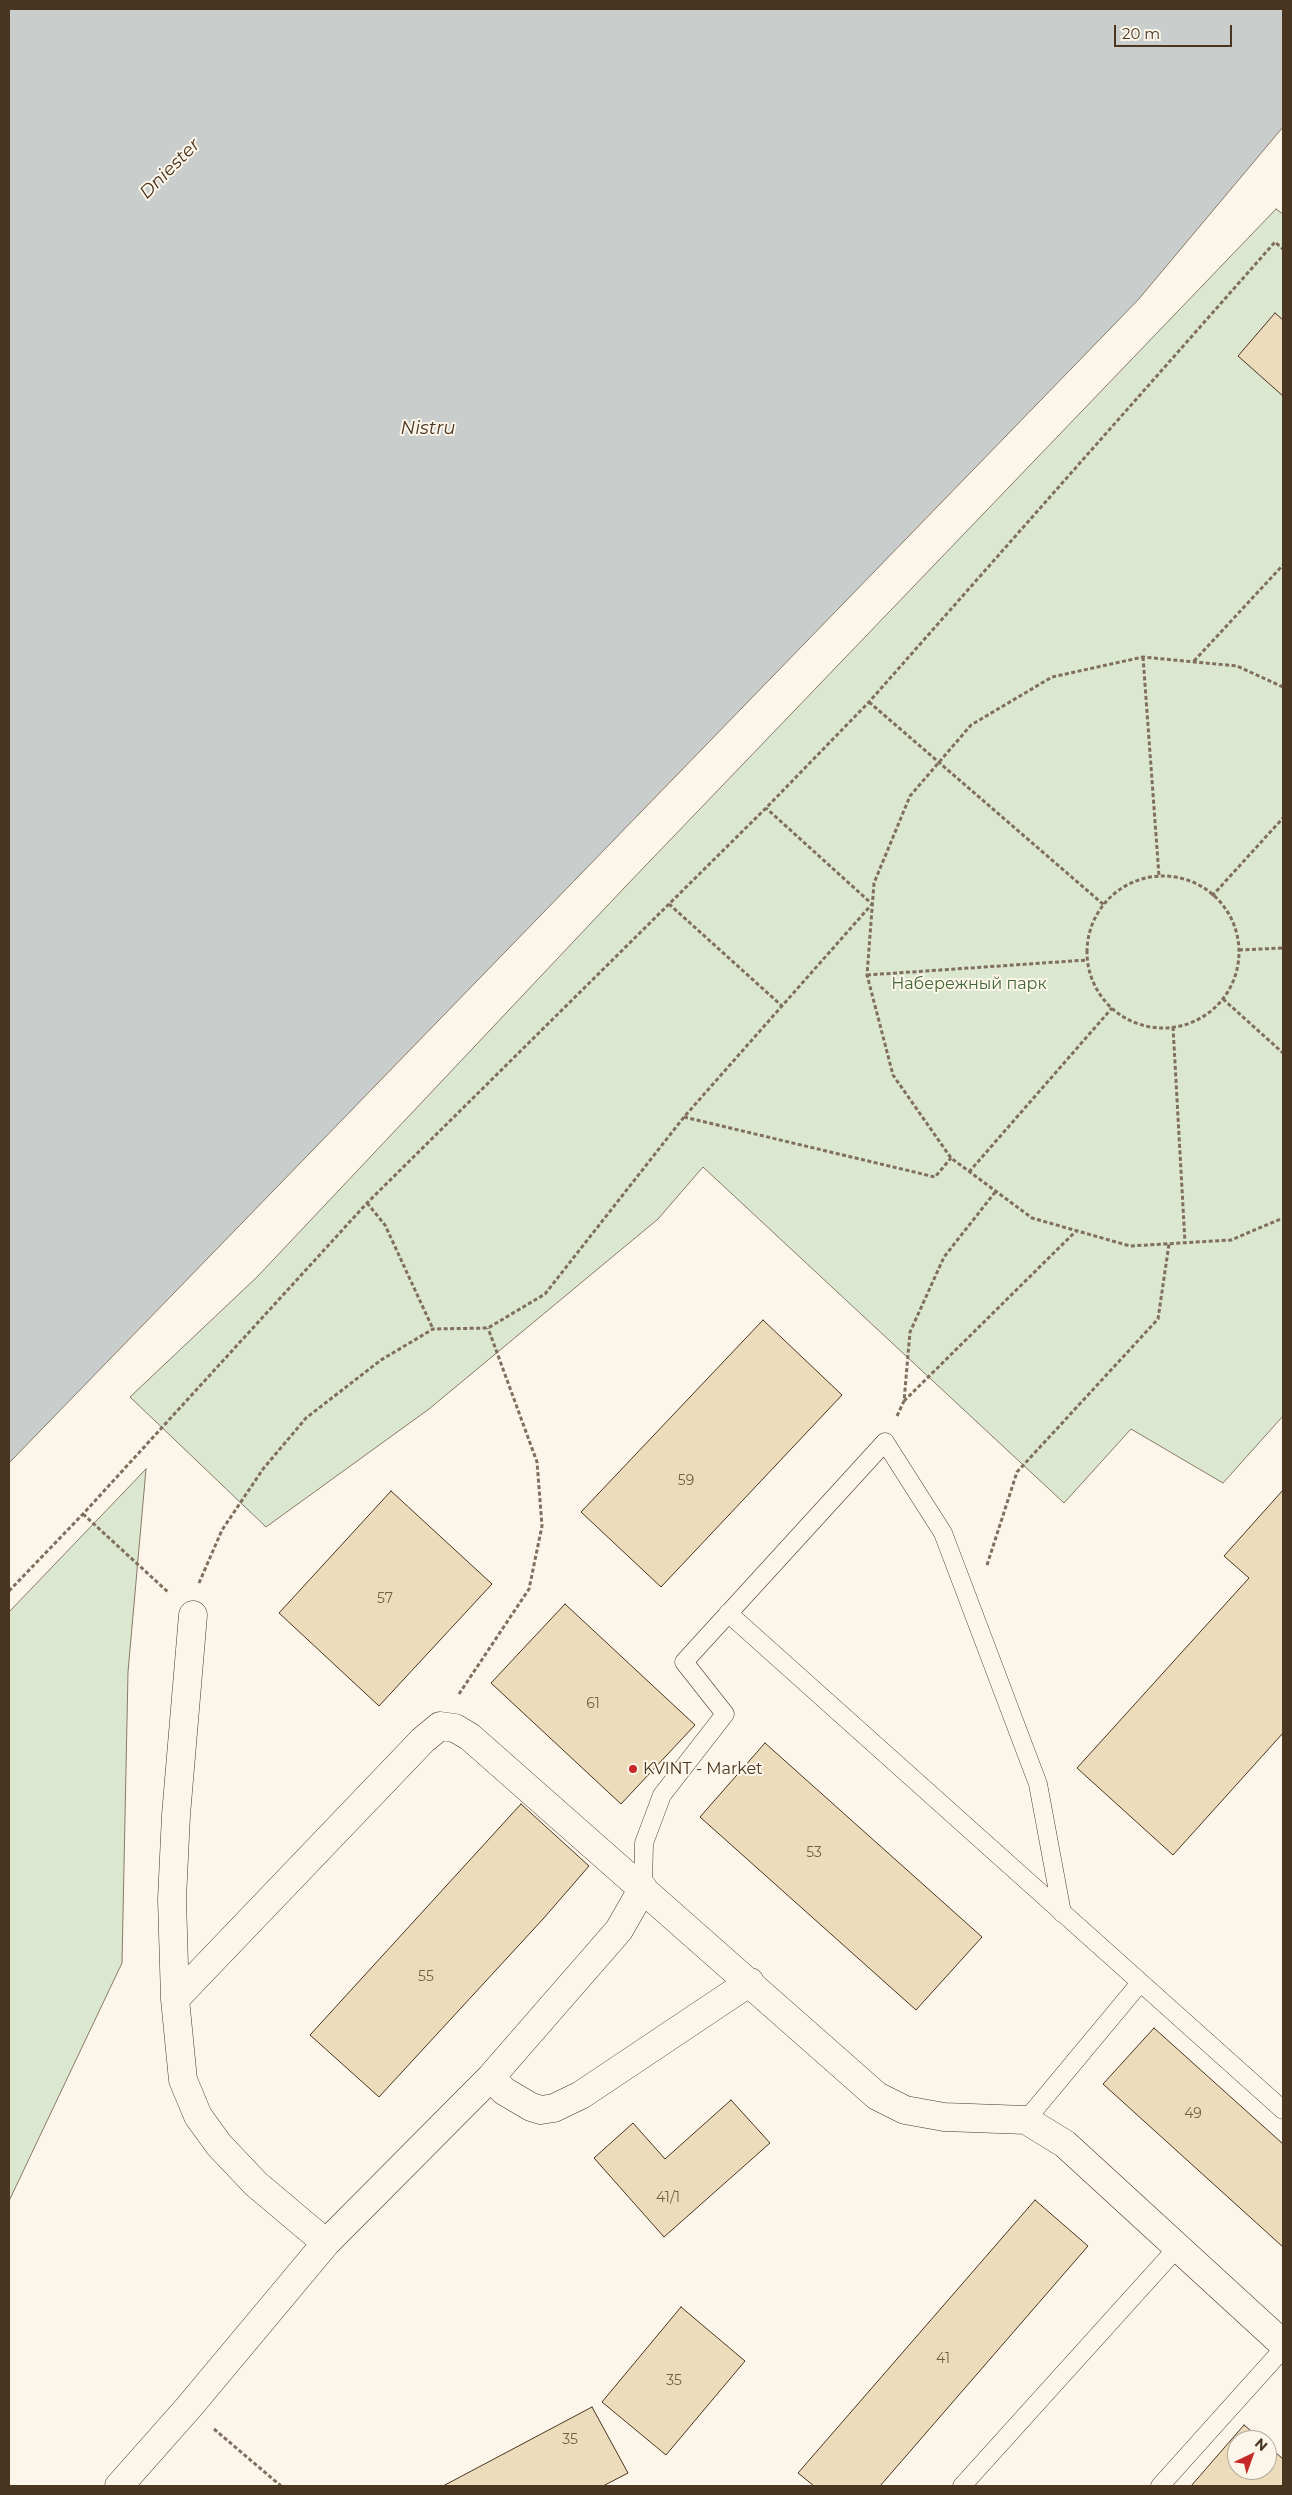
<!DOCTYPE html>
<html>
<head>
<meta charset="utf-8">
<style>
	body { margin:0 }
	#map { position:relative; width:1292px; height:2495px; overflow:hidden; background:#fbf6e9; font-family:Montserrat,sans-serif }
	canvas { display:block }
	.frame { position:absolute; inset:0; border:10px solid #4a3520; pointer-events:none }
	.north { position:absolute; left:1227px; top:2430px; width:50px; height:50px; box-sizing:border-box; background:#fbf6e9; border:1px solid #b4a999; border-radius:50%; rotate:42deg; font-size:14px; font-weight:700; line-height:20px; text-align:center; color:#4a3520 }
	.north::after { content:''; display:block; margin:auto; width:18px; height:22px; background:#c62828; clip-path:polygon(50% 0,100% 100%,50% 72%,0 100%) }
	.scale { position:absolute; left:1114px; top:25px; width:118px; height:22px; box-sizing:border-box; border:2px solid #4a3520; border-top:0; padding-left:6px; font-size:15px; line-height:18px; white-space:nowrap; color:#4a3520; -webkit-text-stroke:4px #fbf6e9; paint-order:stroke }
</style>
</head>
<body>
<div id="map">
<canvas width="1292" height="2495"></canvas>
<div class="frame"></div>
<div class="north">N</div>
<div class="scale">20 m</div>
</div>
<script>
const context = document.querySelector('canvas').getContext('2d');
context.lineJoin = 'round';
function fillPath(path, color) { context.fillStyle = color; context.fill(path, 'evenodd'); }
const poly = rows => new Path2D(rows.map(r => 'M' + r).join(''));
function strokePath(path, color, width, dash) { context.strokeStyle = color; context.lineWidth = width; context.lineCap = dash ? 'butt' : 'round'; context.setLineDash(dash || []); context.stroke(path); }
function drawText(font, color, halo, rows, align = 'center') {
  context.font = font + ' Montserrat,sans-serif'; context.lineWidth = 4; context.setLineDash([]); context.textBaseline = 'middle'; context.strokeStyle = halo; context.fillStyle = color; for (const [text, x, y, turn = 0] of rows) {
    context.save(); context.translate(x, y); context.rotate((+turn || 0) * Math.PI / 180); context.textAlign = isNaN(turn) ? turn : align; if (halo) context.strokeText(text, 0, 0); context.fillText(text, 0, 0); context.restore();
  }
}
const green = poly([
	[1276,209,1283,214,1283,1416,1223,1483,1131,1429,1064,1503,703,1167,658,1219,429,1409,266,1527,130,1397,257,1277,625,887,1276,209],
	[146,1469,128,1672,122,1963,9,2201,9,1612,146,1469]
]);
fillPath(green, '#dce7d0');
strokePath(green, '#887966', 1);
const water = poly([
	[9,9,1283,9,1283,127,1138,300,9,1463,9,9]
]);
fillPath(water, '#c9cecd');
strokePath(water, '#887966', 1);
const building = poly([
	[1275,313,1283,320,1283,396,1238,356,1275,313],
	[763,1320,842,1395,661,1587,581,1512,763,1320],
	[1283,1490,1283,1733,1173,1855,1077,1768,1249,1578,1224,1556,1283,1490],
	[391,1491,492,1584,379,1706,279,1613,391,1491],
	[565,1604,695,1725,621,1804,491,1683,565,1604],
	[765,1743,982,1937,916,2010,700,1817,765,1743],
	[521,1804,589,1866,543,1919,379,2097,310,2035,521,1804],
	[1154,2028,1283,2144,1283,2247,1103,2084,1154,2028],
	[731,2100,770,2143,664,2237,594,2158,633,2123,665,2159,731,2100],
	[1035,2200,1088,2246,880,2486,814,2486,798,2473,1035,2200],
	[681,2307,745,2361,666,2455,602,2402,681,2307],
	[592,2407,628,2473,603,2486,443,2486,592,2407],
	[1244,2425,1262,2440,1237,2440,1237,2470,1267,2470,1267,2445,1283,2459,1283,2486,1191,2486,1244,2425]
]);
fillPath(building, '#ecdcbc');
strokePath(building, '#4a3520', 1);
const lane = poly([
	[728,1613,1283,2110],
	[643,1888,644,1843,662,1795,725,1714,684,1662,885,1442,943,1533,1038,1784,1062,1913],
	[1026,2120,1140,1983],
	[962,2486,1177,2248],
	[1160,2486,1283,2349]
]);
const street = poly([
	[193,1615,176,1815,172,1899,175,1999,183,2080,198,2116,219,2145,256,2184,326,2243],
	[175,1999,423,1740,440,1726,455,1728,470,1737,877,2096,905,2110,944,2117,1026,2120,1065,2144,1283,2344],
	[491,2077,504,2091,531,2107,541,2110,554,2108,581,2095,750,1982],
	[119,2486,189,2407,326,2243,491,2077,619,1930,643,1888]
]);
strokePath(lane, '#4a3520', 19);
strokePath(street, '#4a3520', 29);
strokePath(poly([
	[1143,657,1159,876],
	[1194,661,1283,565],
	[1283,687,1237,666,1143,657,1052,677,971,725,910,796,874,883,867,975,893,1075,951,1158,1032,1218,1130,1246,1231,1240,1283,1218],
	[869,702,1104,905],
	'1087 952a76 76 0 1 1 152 0a76 76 0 1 1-152 0Z',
	[1212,896,1283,818],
	[669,904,782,1006],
	[1239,950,1283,948],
	[867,975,1087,960],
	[1223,999,1283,1053],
	[1173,1027,1185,1243],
	[684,1117,935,1177,951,1158],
	[969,1172,1112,1008],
	[367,1203,385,1225,433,1329],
	[904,1401,1076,1231],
	[897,1416,904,1401,910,1332,944,1257,996,1191],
	[83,1514,169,1593],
	[987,1565,1017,1472,1158,1319,1169,1244],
	[199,1583,222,1530,263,1469,306,1418,381,1360,433,1329,488,1328,545,1294,684,1117,872,904,766,808],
	[9,1591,83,1514,367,1203,766,808,869,702,1275,242,1283,249],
	[459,1694,529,1589,542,1526,537,1462,488,1328],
	[214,2429,281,2486]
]), '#7f6f5c', 3, [4, 2.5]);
strokePath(lane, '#fbf6e9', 18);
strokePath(street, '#fbf6e9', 28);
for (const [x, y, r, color] of [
	[633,1769,5,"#c62828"]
]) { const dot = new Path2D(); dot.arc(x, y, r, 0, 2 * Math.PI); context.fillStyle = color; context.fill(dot); strokePath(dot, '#fbf6e9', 2); }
drawText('14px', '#725f47', null, [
	["59",686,1481],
	["57",385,1599],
	["61",593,1704],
	["53",814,1853],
	["55",426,1977],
	["49",1193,2114],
	["41/1",668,2198],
	["41",943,2359],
	["35",674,2381],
	["35",570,2440]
]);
drawText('16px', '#436837', '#fbf6e9', [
	["Набережный парк",969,984]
]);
drawText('16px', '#4a3520', '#fbf6e9', [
	["KVINT - Market",643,1769]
], 'left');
drawText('italic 18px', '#4a3520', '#fbf6e9', [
	["Dniester",170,169,-45],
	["Nistru",428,429]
]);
</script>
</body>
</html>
